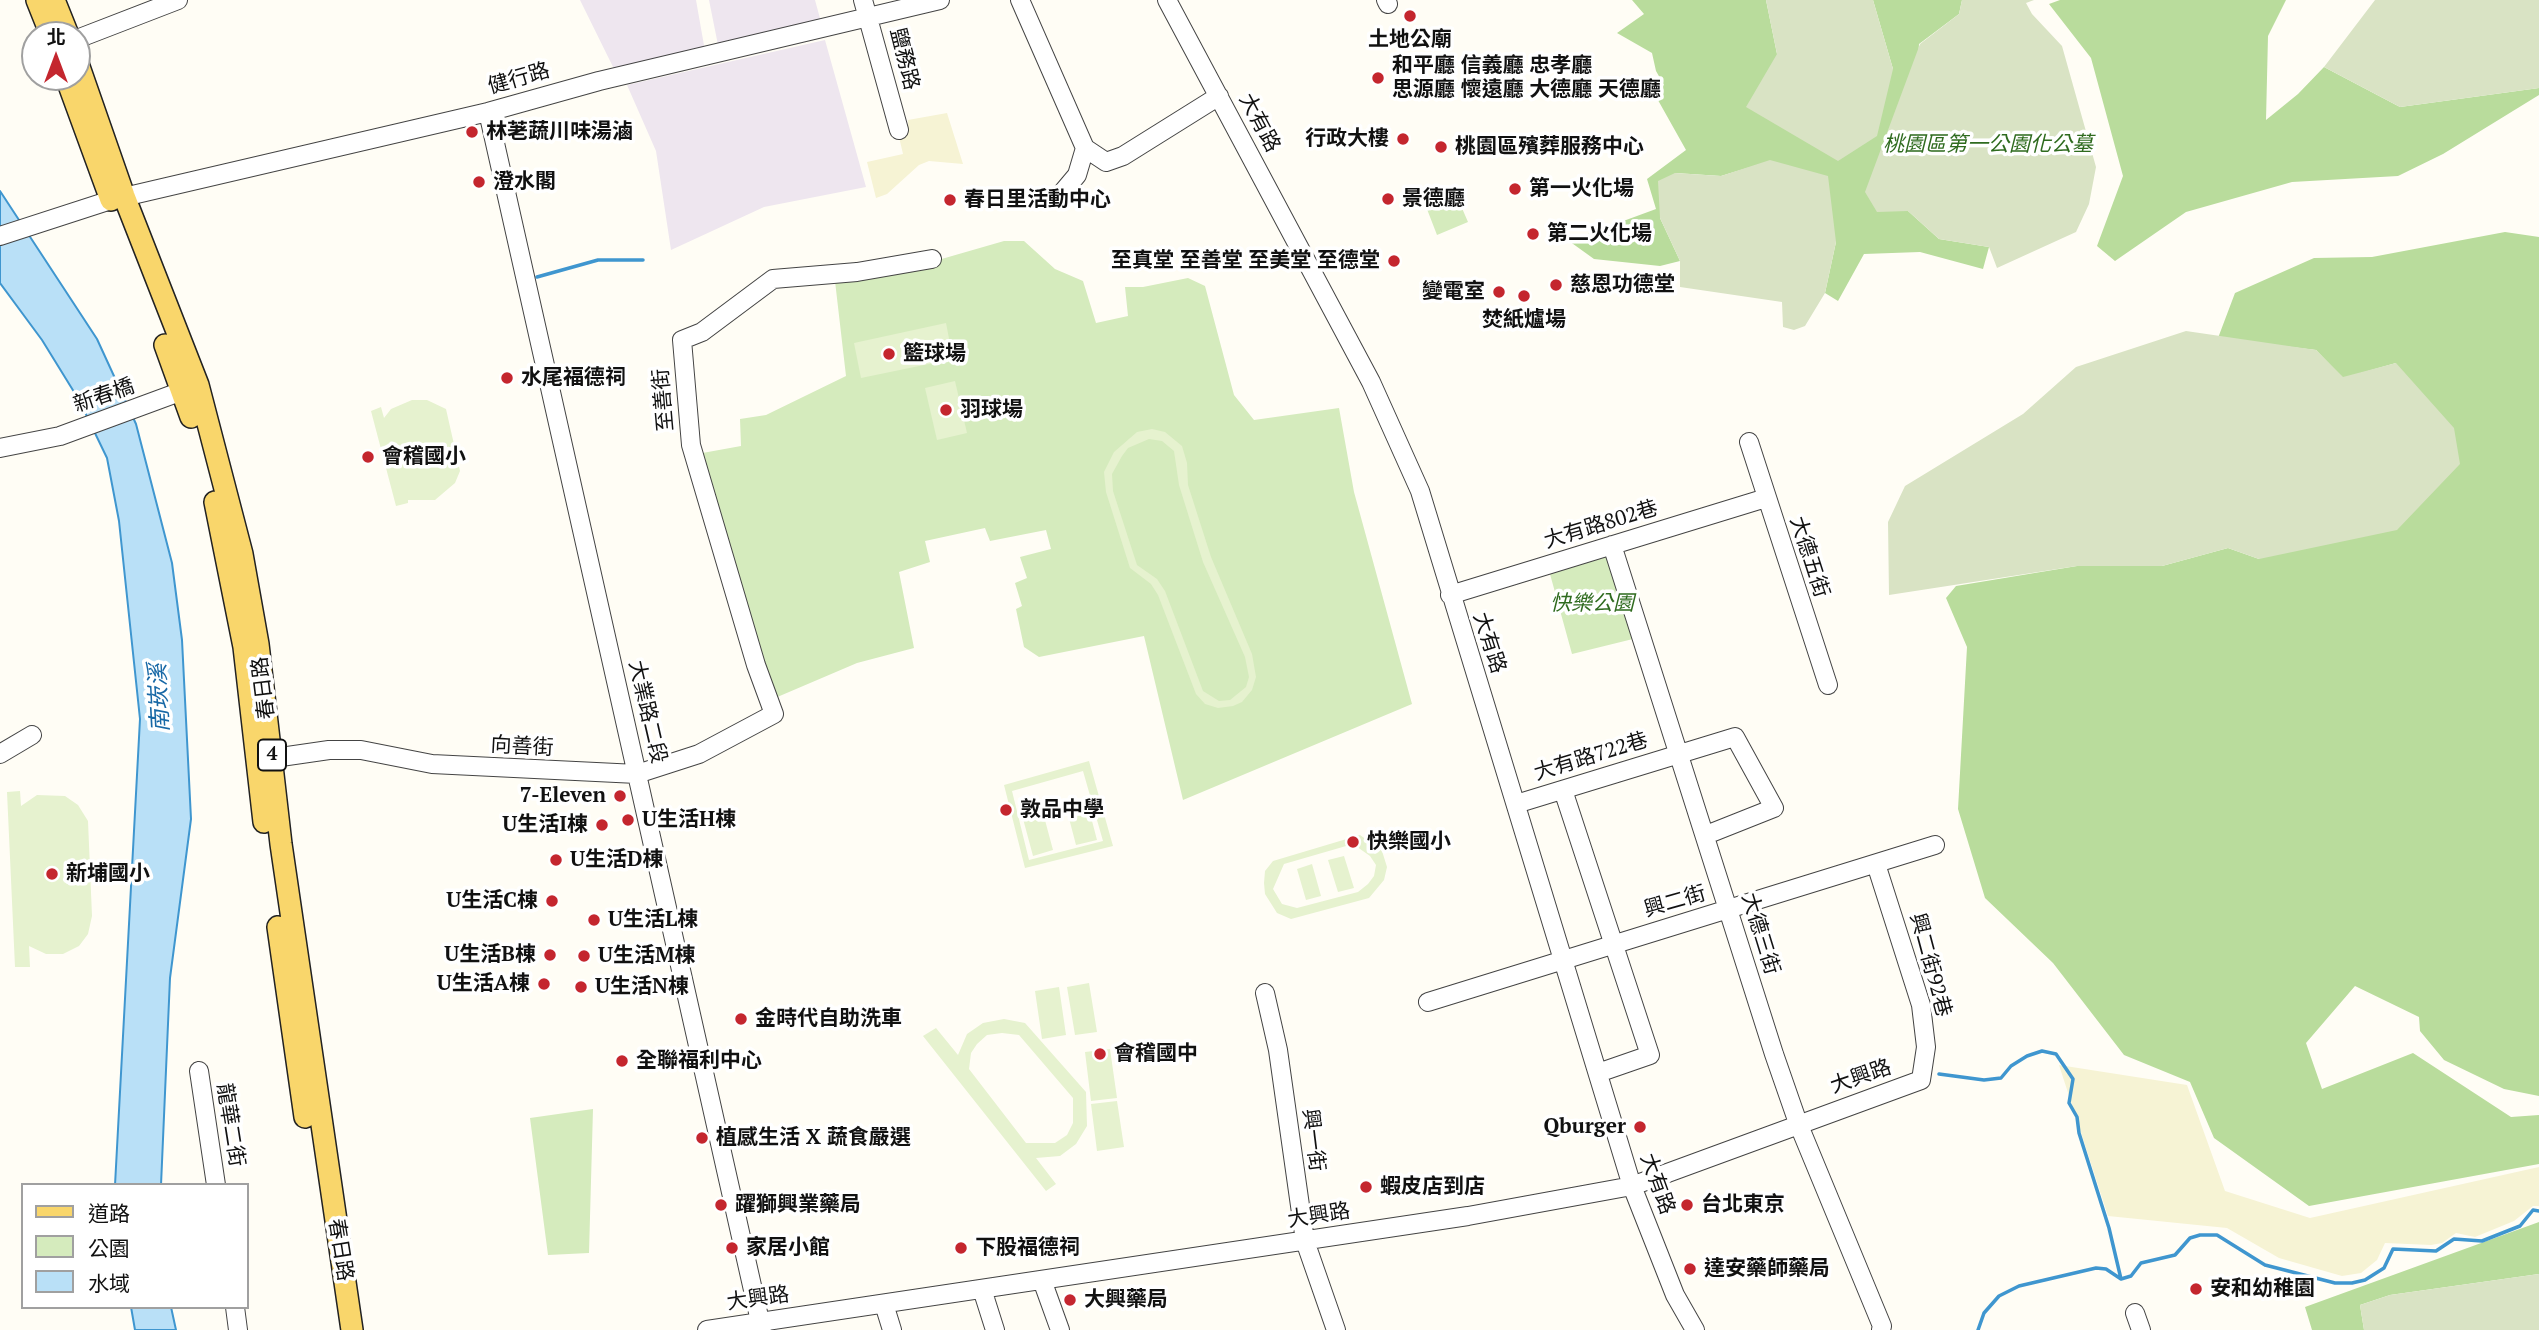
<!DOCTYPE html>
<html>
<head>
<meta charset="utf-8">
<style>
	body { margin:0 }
	#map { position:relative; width:2539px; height:1330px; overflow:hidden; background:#fffdf5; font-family:"PT Serif","Noto Sans TC",serif }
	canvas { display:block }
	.legend { position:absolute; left:21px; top:1183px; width:228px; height:126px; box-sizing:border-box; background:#fff; border:2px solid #a0a0a0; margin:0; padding:9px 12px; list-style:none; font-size:21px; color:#111 }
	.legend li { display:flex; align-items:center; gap:14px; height:35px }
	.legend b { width:35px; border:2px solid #a0a0a0 }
	.north { position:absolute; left:21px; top:21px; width:70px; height:70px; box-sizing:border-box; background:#fff; border:2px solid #a0a0a0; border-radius:50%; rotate:0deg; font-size:19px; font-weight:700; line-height:28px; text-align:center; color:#111 }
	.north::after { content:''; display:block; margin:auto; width:24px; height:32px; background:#c4262e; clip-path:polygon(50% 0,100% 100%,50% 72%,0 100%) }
</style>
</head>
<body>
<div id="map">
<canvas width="2539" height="1330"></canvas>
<ul class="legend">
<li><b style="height:9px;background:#f9d66b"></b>道路</li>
<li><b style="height:19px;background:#d5ebbd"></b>公園</li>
<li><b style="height:19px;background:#b9e0f7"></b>水域</li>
</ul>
<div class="north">北</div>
</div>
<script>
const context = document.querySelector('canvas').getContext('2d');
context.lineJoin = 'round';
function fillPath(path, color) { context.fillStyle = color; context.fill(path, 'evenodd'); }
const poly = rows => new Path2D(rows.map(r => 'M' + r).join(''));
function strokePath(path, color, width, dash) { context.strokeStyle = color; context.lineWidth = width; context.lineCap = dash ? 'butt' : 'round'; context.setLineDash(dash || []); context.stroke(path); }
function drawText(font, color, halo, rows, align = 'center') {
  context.font = font + ' "PT Serif","Noto Sans TC",serif'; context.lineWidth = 7; context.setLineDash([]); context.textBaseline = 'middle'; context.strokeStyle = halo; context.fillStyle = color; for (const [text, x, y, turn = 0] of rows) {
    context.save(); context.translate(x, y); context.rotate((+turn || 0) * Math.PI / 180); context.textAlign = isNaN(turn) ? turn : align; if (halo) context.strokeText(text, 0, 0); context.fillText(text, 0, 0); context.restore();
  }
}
fillPath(poly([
	[580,0,696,0,705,51,616,73],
	[709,0,815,0,821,22,718,45],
	[825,40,866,187,764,207,671,250,656,151,627,85]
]), '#eee6ef');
fillPath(poly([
	[947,113,963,164,929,161,919,165,887,194,876,198,867,162,903,154,899,137,908,133,908,120],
	[2059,1065,2187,1085,2225,1191,2310,1218,2539,1167,2539,1206,2533,1206,2514,1221,2475,1237,2456,1233,2442,1243,2431,1245,2385,1243,2377,1260,2361,1273,2342,1276,2279,1258,2227,1228,2108,1216]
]), '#f6f3d4');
fillPath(poly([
	[1455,192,1468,222,1437,235,1425,204],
	[1004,241,1024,241,1055,269,1083,281,1096,323,1128,316,1125,287,1143,287,1188,278,1205,286,1234,395,1254,420,1339,408,1354,492,1412,704,1183,800,1144,636,1039,657,1024,647,1016,609,1022,606,1015,583,1027,578,1020,557,1051,549,1046,530,990,541,985,528,925,541,930,562,899,572,914,648,857,663,775,698,697,454,741,446,740,419,766,415,846,376,835,281,900,271],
	[1610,556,1637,638,1572,654,1550,574],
	[593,1109,589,1253,548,1255,530,1118]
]), '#d5ebbd');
fillPath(poly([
	[1632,0,1766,0,1777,54,1893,69,1873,0,1962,0,1959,14,1919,44,1908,211,1939,239,1989,247,1983,269,1920,252,1864,254,1838,301,1825,293,1836,242,1770,161,1721,176,1675,173,1660,218,1680,261,1660,266,1594,259,1569,241,1656,209,1647,179,1686,150,1654,93,1664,85,1656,71,1652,53,1617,33,1644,14],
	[2060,0,2286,0,2268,36,2266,120,2298,94,2324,67,2400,107,2539,88,2539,95,2443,154,2398,176,2292,182,2186,212,2115,261,2097,246,2123,176,2091,58,2049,4],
	[2505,232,2539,237,2539,1096,2504,1089,2444,1060,2420,1031,2419,1017,2355,986,2306,1043,2322,1089,2413,1053,2511,1117,2539,1115,2539,1164,2309,1206,2214,1138,2190,1082,2124,1055,2053,963,1985,898,1958,809,1967,647,1946,598,1956,586,2077,566,2162,566,2228,548,2259,559,2396,363,2343,378,2316,350,2218,338,2235,293,2314,258,2372,257],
	[2539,1222,2539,1274,2390,1295,2360,1305,2364,1330,2312,1330,2305,1307]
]), '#b9dc9c');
fillPath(poly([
	[1766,0,1873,0,1893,69,1877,136,1838,161,1746,107,1777,54],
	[1962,0,2034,0,2026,3,2032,14,2062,46,2096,167,2089,204,2076,232,1997,268,1989,247,1939,239,1908,211,1877,212,1865,192,1920,44,1959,14],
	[2375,0,2539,0,2539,88,2400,107,2324,67],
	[1770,160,1828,176,1836,242,1825,293,1805,326,1794,330,1783,327,1782,302,1680,287,1680,261,1660,218,1658,181,1675,173,1721,176],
	[2186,331,2316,350,2343,377,2396,363,2454,428,2460,464,2397,530,2259,559,2228,548,2162,566,2077,566,1889,595,1888,522,1905,486,2023,414,2076,367],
	[2539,1274,2539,1330,2364,1330,2360,1305,2390,1295]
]), '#d9e3c4');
fillPath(poly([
	[946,323,953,359,861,378,854,343],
	[955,381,967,433,937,440,925,388],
	[412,400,427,400,446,409,460,471,455,483,435,500,408,500,408,503,396,506,371,411,381,407,384,418,391,409],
	[1152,429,1165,432,1182,446,1187,463,1188,485,1211,557,1252,654,1256,677,1252,690,1242,702,1233,706,1218,708,1205,704,1196,694,1158,595,1151,584,1130,568,1106,492,1104,472,1114,452,1137,432],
	[1149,439,1162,441,1174,451,1179,485,1203,562,1245,657,1249,677,1246,687,1230,700,1219,701,1203,691,1165,591,1157,579,1137,565,1113,491,1112,474,1122,456,1128,448],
	[1089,761,1113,846,1025,868,1004,785],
	[1083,771,1103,841,1029,860,1012,791],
	[20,791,21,806,37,795,65,796,78,805,88,821,92,916,88,934,79,946,63,954,46,954,29,946,30,967,15,967,7,792],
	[1086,798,1097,840,1076,845,1065,803],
	[1042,809,1053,850,1033,856,1022,815],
	[1360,835,1382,851,1387,867,1384,880,1369,898,1291,919,1277,913,1265,894,1264,883,1265,871,1273,861],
	[1353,844,1370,856,1376,865,1374,876,1368,884,1358,892,1297,908,1282,904,1273,889,1284,864],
	[1344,856,1354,888,1338,892,1328,860],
	[1312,864,1321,896,1306,900,1297,869],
	[1089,983,1097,1032,1075,1035,1067,987],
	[1059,987,1066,1035,1042,1039,1035,991],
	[1004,1019,1025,1023,1086,1092,1087,1126,1076,1144,1060,1156,1036,1158,1056,1184,1046,1191,923,1036,936,1028,958,1055,967,1034,983,1023],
	[1002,1033,1019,1035,1073,1098,1073,1123,1067,1135,1055,1143,1026,1143,969,1069,971,1053,977,1044,987,1035],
	[1110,1049,1117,1098,1091,1101,1085,1052],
	[1117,1101,1124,1147,1097,1151,1091,1104]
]), '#e6f2cf');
const water = poly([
	[0,191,97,339,136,424,172,563,182,640,191,819,170,978,161,1185,115,1185,140,719,119,521,107,458,79,400,42,340,0,283,0,191],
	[131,1307,171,1307,176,1330,135,1330,131,1307]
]);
fillPath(water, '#b9e0f7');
strokePath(water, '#3f96cf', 2);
strokePath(poly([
	[537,277,598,260,643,260],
	[1939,1074,1984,1080,2001,1078,2011,1066,2027,1056,2042,1051,2056,1054,2073,1079,2069,1103,2077,1117,2079,1133,2109,1228,2121,1279],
	[1978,1330,1984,1313,1999,1296,2019,1286,2096,1268,2106,1269,2121,1279,2131,1276,2141,1263,2175,1255,2190,1238,2200,1235,2217,1235,2265,1265,2335,1283,2352,1283,2365,1280,2384,1268,2393,1249,2436,1251,2454,1239,2482,1241,2520,1226,2533,1210,2539,1211]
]), '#3f96cf', 3.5);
const minor = poly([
	[863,0,899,130],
	[1020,0,1085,148,1077,175,1056,200],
	[1167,0,1371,382,1420,491,1632,1186,1675,1295,1695,1330],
	[1386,0,1388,4],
	[77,39,178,0],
	[488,112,762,1330],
	[1085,148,1106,162,1123,156,1219,96],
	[0,236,111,200,488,112,599,81,940,0],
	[1749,442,1828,685],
	[0,448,60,436,193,387],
	[1612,545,1774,1054,1798,1123,1882,1326,1881,1330],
	[1450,595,1766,498],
	[0,754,32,735],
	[260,760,329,750,361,750,432,764,637,774,699,754,774,714,756,665,691,445,682,340,702,332,773,279,857,272,932,259],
	[1563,790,1650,1055,1598,1073],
	[1516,804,1735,737,1774,808,1706,835],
	[1265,993,1278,1050,1305,1241,1336,1330],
	[1428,1002,1935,845],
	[199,1071,216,1185],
	[1042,1280,1060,1330],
	[982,1289,995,1330],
	[884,1304,892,1330],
	[235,1307,238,1330],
	[2135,1313,2141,1330],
	[707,1330,1468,1216,1632,1186,1921,1080,1926,1047,1921,1005,1876,864]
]);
const major = poly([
	[37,0,51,35],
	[54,0,68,35],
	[77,61,124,196,198,385,242,554,258,644,281,844,352,1330],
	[66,77,111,200],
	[165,345,191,417],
	[215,502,244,647,264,822],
	[278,927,305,1117]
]);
strokePath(minor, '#444', 20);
strokePath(major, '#222', 24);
strokePath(minor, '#fff', 18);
strokePath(major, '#f9d66b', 21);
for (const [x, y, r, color] of [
	[1410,16,7,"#c4262e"],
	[1378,78,7,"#c4262e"],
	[472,132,7,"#c4262e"],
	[1403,139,7,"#c4262e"],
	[1441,147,7,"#c4262e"],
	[479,182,7,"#c4262e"],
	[1515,189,7,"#c4262e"],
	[1388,199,7,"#c4262e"],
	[950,200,7,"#c4262e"],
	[1533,234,7,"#c4262e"],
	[1394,261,7,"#c4262e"],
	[1556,285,7,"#c4262e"],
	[1499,292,7,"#c4262e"],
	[1524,296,7,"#c4262e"],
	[889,354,7,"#c4262e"],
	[507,378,7,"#c4262e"],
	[946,410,7,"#c4262e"],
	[368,457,7,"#c4262e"],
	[620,796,7,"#c4262e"],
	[1006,810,7,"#c4262e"],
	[628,820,7,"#c4262e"],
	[602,825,7,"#c4262e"],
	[1353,842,7,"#c4262e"],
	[556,860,7,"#c4262e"],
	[52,874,7,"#c4262e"],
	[552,901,7,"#c4262e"],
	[594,920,7,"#c4262e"],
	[550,955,7,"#c4262e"],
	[584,956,7,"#c4262e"],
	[544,984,7,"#c4262e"],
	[581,987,7,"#c4262e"],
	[741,1019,7,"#c4262e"],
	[1100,1054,7,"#c4262e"],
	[622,1061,7,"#c4262e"],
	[1640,1127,7,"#c4262e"],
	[702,1138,7,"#c4262e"],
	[1366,1187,7,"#c4262e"],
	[721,1205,7,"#c4262e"],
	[1687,1205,7,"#c4262e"],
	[732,1248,7,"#c4262e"],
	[961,1248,7,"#c4262e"],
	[1690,1269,7,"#c4262e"],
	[2196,1289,7,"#c4262e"],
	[1070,1300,7,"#c4262e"]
]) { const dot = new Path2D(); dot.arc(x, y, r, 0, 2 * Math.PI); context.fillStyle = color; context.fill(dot); strokePath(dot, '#fff', 2.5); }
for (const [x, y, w] of [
	[272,755,28]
]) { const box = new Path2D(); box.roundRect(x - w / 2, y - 15.5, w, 31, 5); context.fillStyle = '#fff'; context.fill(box); strokePath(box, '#111', 2); }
drawText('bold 19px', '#111', null, [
	["4",272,755]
]);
drawText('bold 21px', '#111', '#fff', [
	["土地公廟",1410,40,"center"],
	["和平廳 信義廳 忠孝廳",1392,66],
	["思源廳 懷遠廳 大德廳 天德廳",1392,90],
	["林荖蔬川味湯滷",486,132],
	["行政大樓",1389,139,"right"],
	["桃園區殯葬服務中心",1455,147],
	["澄水閣",493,182],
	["第一火化場",1529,189],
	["景德廳",1402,199],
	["春日里活動中心",964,200],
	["第二火化場",1547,234],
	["至真堂 至善堂 至美堂 至德堂",1380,261,"right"],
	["慈恩功德堂",1570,285],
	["變電室",1485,292,"right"],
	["焚紙爐場",1524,320,"center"],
	["籃球場",903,354],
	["水尾福德祠",521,378],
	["羽球場",960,410],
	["會稽國小",382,457],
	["7-Eleven",606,796,"right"],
	["敦品中學",1020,810],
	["U生活H棟",642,820],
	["U生活I棟",588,825,"right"],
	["快樂國小",1367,842],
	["U生活D棟",570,860],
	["新埔國小",66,874],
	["U生活C棟",538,901,"right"],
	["U生活L棟",608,920],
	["U生活B棟",536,955,"right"],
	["U生活M棟",598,956],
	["U生活A棟",530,984,"right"],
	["U生活N棟",595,987],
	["金時代自助洗車",755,1019],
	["會稽國中",1114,1054],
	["全聯福利中心",636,1061],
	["Qburger",1626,1127,"right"],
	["植感生活 X 蔬食嚴選",716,1138],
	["蝦皮店到店",1380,1187],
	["躍獅興業藥局",735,1205],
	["台北東京",1701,1205],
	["家居小館",746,1248],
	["下股福德祠",975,1248],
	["達安藥師藥局",1704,1269],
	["安和幼稚園",2210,1289],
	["大興藥局",1084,1300]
], 'left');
drawText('21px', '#111', '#fff', [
	["鹽務路",904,59,76],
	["健行路",519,79,-16],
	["大有路",1259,123,62],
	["新春橋",104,396,-19],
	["至善街",664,400,-95],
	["大有路802巷",1601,525,-17],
	["大德五街",1809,557,72],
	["大有路",1489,643,72],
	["春日路",264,688,-97],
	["大業路二段",647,712,77],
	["向善街",522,747,3],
	["大有路722巷",1591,757,-17],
	["興二街",1675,902,-16],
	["大德三街",1760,934,73],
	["興二街92巷",1930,965,75],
	["大興路",1861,1077,-19],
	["龍華二街",230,1125,81],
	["興一街",1313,1140,83],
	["大有路",1657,1184,70],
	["大興路",1319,1216,-9],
	["春日路",340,1250,81],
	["大興路",758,1299,-8]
]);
drawText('italic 21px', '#2f6b1f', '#fff', [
	["桃園區第一公園化公墓",1988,145],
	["快樂公園",1592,604]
]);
drawText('italic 23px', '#1768a6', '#fff', [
	["南崁溪",160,698,-93]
]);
</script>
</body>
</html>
